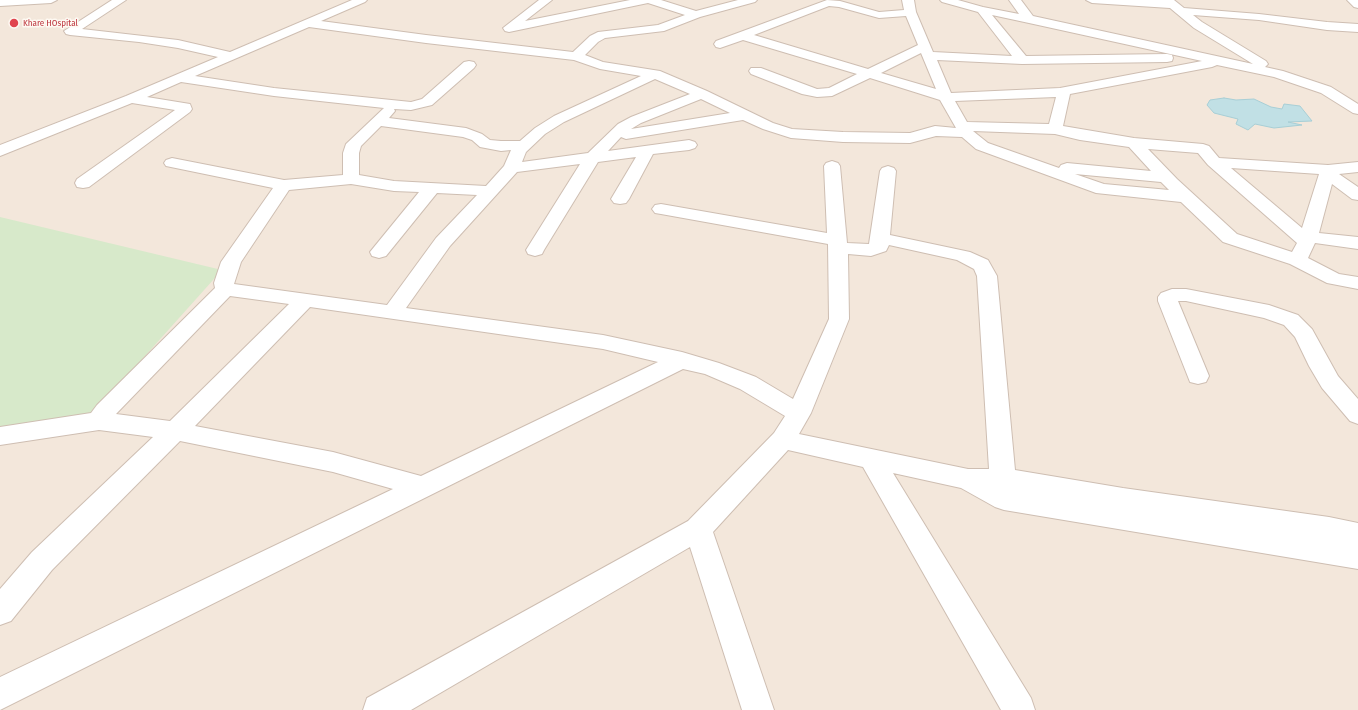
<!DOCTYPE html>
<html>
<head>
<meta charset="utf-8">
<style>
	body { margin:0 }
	canvas { display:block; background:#fcf5ec }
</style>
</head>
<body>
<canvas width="1358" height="710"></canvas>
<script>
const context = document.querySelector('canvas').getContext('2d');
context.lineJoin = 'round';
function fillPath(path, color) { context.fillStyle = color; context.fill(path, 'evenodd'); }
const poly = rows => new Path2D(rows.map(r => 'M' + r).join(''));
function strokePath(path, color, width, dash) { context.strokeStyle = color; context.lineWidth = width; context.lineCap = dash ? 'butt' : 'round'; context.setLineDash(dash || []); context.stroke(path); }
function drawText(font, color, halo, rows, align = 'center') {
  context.font = font + ' "Fira Sans Condensed",sans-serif'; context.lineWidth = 3; context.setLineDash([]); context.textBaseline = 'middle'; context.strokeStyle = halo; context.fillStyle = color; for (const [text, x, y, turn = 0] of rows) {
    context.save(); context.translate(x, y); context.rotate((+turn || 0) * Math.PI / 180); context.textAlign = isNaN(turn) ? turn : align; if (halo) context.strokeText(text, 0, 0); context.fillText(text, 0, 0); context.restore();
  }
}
fillPath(poly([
	[0,0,1358,0,1358,710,0,710]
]), '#f3e7db');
fillPath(poly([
	[0,217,222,270,85,423,0,433]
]), '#d7e9ca');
const water = poly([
	[1224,98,1236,100,1254,99,1271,107,1282,109,1284,104,1300,106,1312,121,1288,122,1302,125,1274,128,1255,124,1248,130,1236,124,1238,119,1214,113,1207,105,1210,100,1224,98]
]);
fillPath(water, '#c1e0e5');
strokePath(water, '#a8cfd6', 1);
const minor = poly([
	[0,0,57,0,51,3,0,6,0,0],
	[112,0,126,0,82,29,178,40,230,52,352,0,367,0,365,2,321,21,426,35,573,52,590,36,598,32,658,25,685,15,648,3,509,32,505,31,503,28,539,0,552,0,525,21,630,0,661,0,696,11,738,0,757,0,755,2,700,17,664,31,605,38,598,42,585,55,603,62,660,71,707,91,773,123,792,129,843,132,910,133,935,126,956,128,940,100,870,78,832,96,817,97,802,94,751,74,749,71,751,68,761,68,817,89,829,88,857,74,743,40,720,48,716,47,714,44,716,41,827,0,840,1,879,12,904,10,902,0,914,0,916,12,933,52,1012,56,978,12,942,2,940,0,958,0,983,7,1019,14,1009,0,1021,0,1033,16,1253,64,1194,28,1170,8,1092,3,1086,0,1174,0,1184,8,1259,14,1327,22,1358,24,1358,32,1327,30,1259,20,1193,15,1202,22,1266,61,1268,64,1265,67,1283,71,1331,87,1358,104,1358,114,1353,113,1321,93,1274,77,1217,65,1212,67,1070,94,1063,126,1134,138,1203,144,1209,146,1219,158,1328,165,1358,162,1358,172,1339,174,1358,187,1358,200,1352,199,1332,184,1319,233,1358,237,1358,249,1315,243,1308,258,1339,274,1358,277,1358,289,1327,283,1290,264,1223,242,1181,202,1096,193,976,149,962,137,936,136,910,143,843,142,791,138,763,129,743,120,626,139,621,137,608,151,689,140,695,142,697,145,695,148,689,150,653,154,629,199,626,203,620,204,614,203,611,199,636,157,598,162,544,250,542,254,535,256,528,254,526,250,580,164,517,172,450,246,406,308,603,335,682,352,719,363,756,377,793,399,829,319,828,244,661,214,655,213,652,209,655,205,661,204,827,233,824,166,826,163,832,161,838,163,840,166,847,243,869,244,880,171,882,168,888,166,894,168,896,171,890,235,970,252,988,260,997,276,1015,470,1123,488,1329,517,1358,523,1358,569,1004,510,995,507,961,488,893,473,1031,698,1035,710,1001,710,863,467,788,450,713,532,774,710,742,710,690,547,411,710,363,710,367,698,688,521,774,433,785,416,740,389,705,374,683,369,0,710,0,677,393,489,333,472,180,441,52,570,11,621,0,625,0,589,32,552,153,437,99,430,0,445,0,427,91,413,97,405,215,288,214,283,221,262,273,188,166,166,164,163,166,160,172,158,284,180,343,175,343,153,346,144,384,108,274,96,181,82,147,97,190,104,192,109,190,112,89,187,83,188,77,187,75,183,77,179,175,110,132,103,0,156,0,145,126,96,218,57,178,48,139,42,70,35,66,34,64,31,112,0],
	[829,6,839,7,879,18,906,16,918,45,868,69,754,35,829,6],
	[992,15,1029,23,1202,61,1060,88,951,93,937,60,1022,64,1167,62,1172,61,1173,58,1172,55,1167,54,1026,56,992,15],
	[309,27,426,43,574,60,600,69,641,76,554,116,535,128,520,141,501,141,490,140,482,134,466,128,389,118,395,111,394,109,411,110,432,105,474,68,476,65,474,62,469,61,464,62,422,99,411,102,274,88,195,76,309,27],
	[921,53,936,89,881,73,921,53],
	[655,79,690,94,631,117,618,124,588,153,522,162,526,152,545,134,564,122,655,79],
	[1056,97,1049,124,967,122,955,101,1056,97],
	[701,99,730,113,631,129,641,123,701,99],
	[381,126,463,137,472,140,480,147,501,151,511,150,504,166,486,186,394,181,359,175,359,153,361,146,381,126],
	[973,131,1055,134,1080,140,1129,147,1151,171,1067,163,1061,165,1059,168,988,143,973,131],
	[1148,149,1198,153,1208,165,1297,243,1292,252,1237,234,1177,179,1148,149],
	[1231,168,1319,174,1302,228,1231,168],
	[1075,174,1161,182,1169,190,1104,184,1075,174],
	[351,184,394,191,419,192,370,252,372,256,379,258,386,256,437,193,477,195,436,238,387,305,234,284,241,262,289,190,351,184],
	[889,245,957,260,974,269,977,276,989,469,968,469,799,434,811,413,849,319,848,254,871,256,886,251,889,245],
	[230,296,289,304,170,421,116,414,230,296],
	[310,307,603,349,658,362,421,476,333,452,195,426,310,307],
	[1347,0,1358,0,1358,8,1354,7,1347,0],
	[1172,289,1186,289,1269,305,1298,315,1312,329,1338,376,1358,399,1358,424,1350,421,1322,388,1309,366,1295,337,1284,325,1264,318,1186,301,1178,301,1209,376,1206,382,1198,384,1190,382,1158,301,1158,297,1161,293,1172,289]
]);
strokePath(minor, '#cebeb2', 2);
fillPath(minor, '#fff');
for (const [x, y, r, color] of [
	[14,23,5,"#e0444e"]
]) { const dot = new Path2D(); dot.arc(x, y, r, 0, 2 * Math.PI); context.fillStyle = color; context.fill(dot); strokePath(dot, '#fef9f2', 1.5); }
drawText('9px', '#be3a42', '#fef9f2', [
	["Khare HOspital",23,23]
], 'left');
</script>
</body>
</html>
